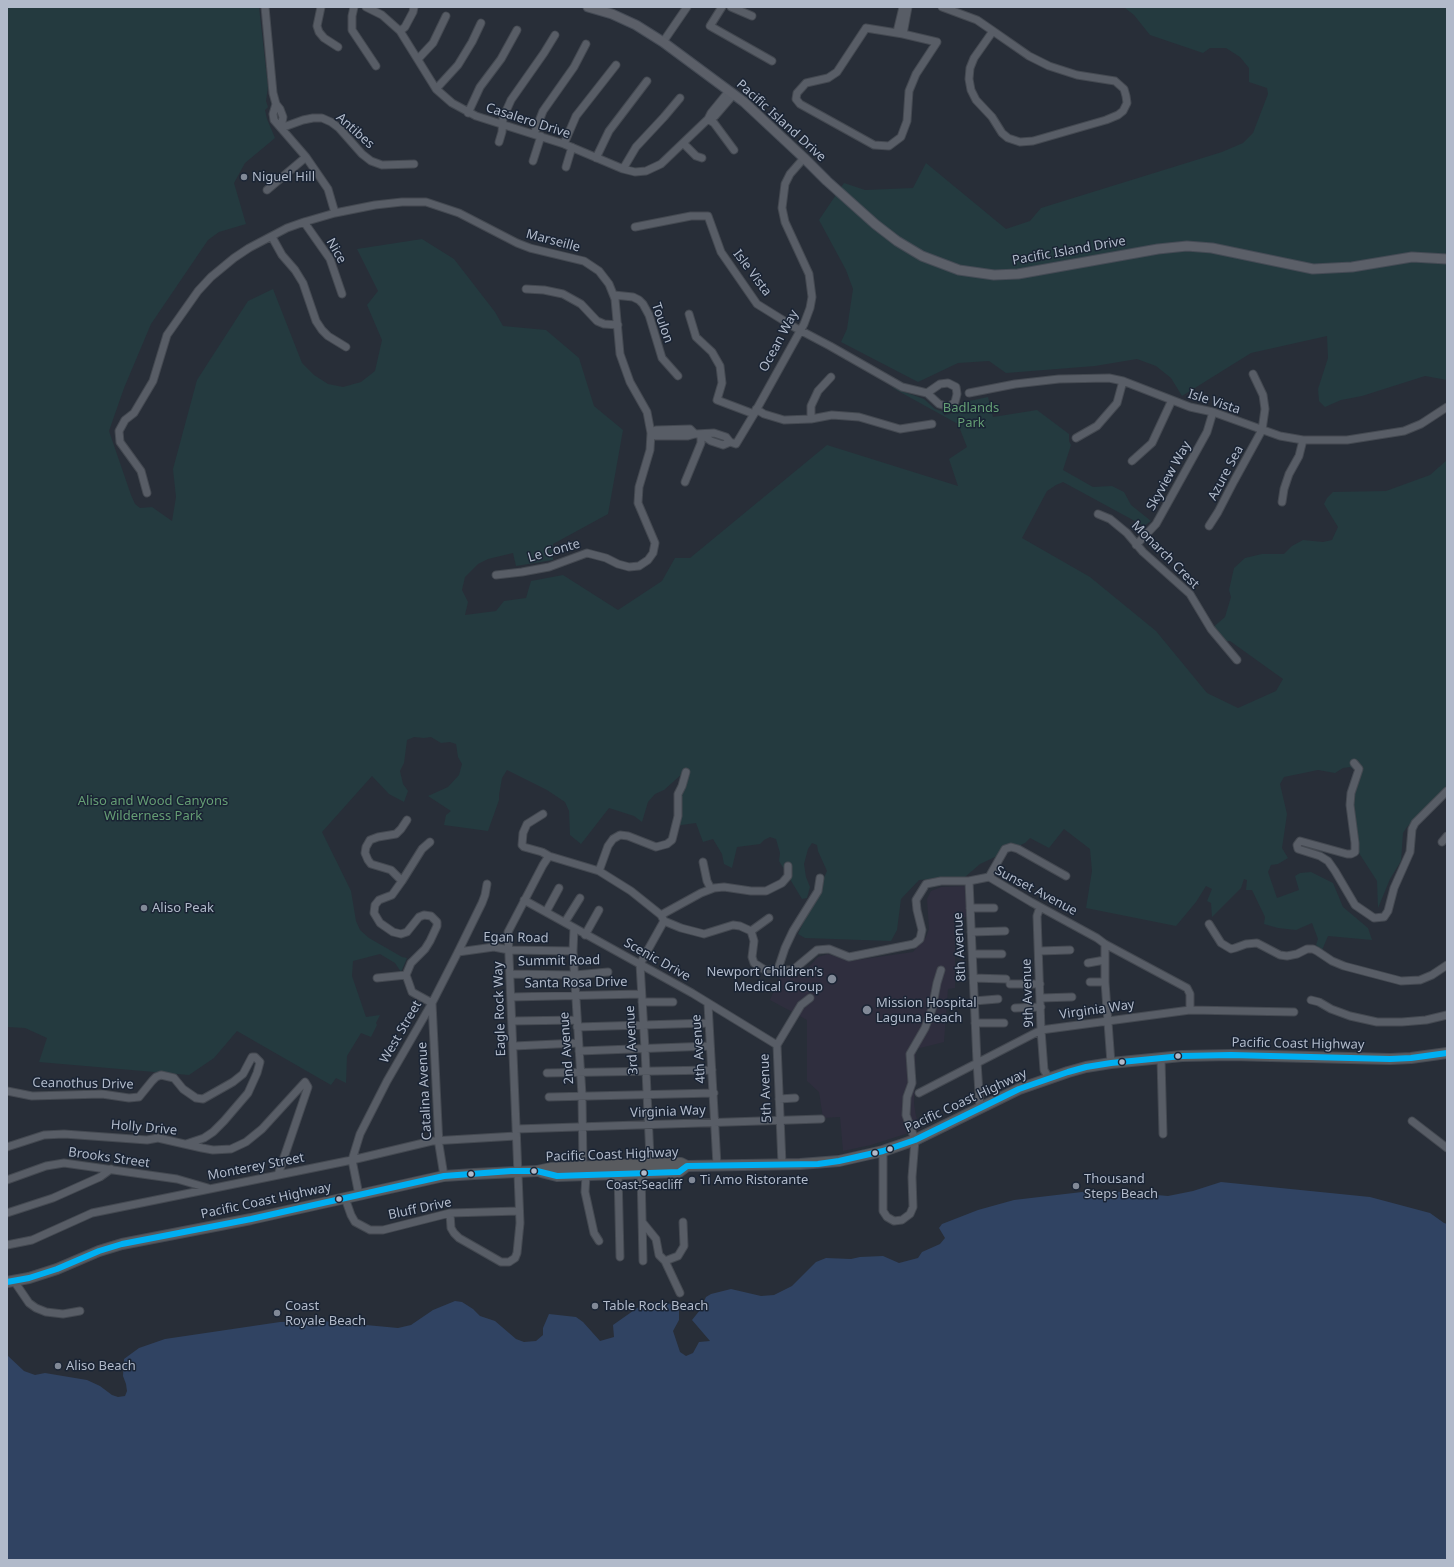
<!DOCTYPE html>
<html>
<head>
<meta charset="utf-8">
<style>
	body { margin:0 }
	#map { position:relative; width:1454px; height:1567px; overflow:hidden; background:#282e38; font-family:"Noto Sans",sans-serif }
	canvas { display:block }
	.frame { position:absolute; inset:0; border:8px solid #b1baca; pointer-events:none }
</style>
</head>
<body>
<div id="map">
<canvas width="1454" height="1567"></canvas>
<div class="frame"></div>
</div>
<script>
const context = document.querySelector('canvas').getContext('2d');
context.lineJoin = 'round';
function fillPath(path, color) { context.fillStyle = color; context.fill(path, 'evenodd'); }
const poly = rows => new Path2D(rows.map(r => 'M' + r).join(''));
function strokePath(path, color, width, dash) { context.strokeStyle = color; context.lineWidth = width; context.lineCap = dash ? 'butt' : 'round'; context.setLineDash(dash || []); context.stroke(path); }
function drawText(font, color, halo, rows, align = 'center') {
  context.font = font + ' "Noto Sans",sans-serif'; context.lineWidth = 3; context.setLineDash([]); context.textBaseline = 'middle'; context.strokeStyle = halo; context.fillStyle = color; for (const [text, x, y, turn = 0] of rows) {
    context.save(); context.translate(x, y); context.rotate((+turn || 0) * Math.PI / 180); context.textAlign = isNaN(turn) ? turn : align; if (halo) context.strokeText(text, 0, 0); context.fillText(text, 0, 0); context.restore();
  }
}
fillPath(poly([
	[967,886,967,917,955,918,955,988,948,989,944,1042,916,1049,914,1104,916,1116,921,1129,871,1145,843,1151,840,1117,823,1118,819,1092,807,1081,807,1020,770,1000,780,975,805,971,818,957,828,954,850,961,913,952,926,937,929,929,927,899,931,891,941,887]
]), '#2f2e3e');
fillPath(poly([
	[7,7,259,7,268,87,266,101,268,107,265,110,267,119,275,138,245,163,234,183,246,224,219,232,208,240,151,324,124,388,109,431,131,495,135,504,140,508,152,507,172,521,176,497,173,469,197,380,248,301,273,289,302,363,314,375,328,384,343,387,361,382,375,371,382,340,367,305,378,291,357,249,422,239,454,259,495,312,503,326,546,330,579,358,594,406,623,430,608,514,553,544,553,560,516,566,513,553,488,559,478,564,465,577,462,590,468,602,465,615,496,611,504,601,526,598,531,581,563,575,618,610,662,581,675,558,690,558,827,445,958,486,949,459,967,447,958,424,891,387,924,399,935,409,944,412,944,415,950,414,957,411,965,402,988,397,993,417,1037,410,1069,434,1069,441,1071,445,1063,470,1093,487,1112,486,1124,492,1131,505,1151,521,1144,526,1063,482,1056,485,1047,491,1022,538,1090,577,1156,631,1207,693,1238,708,1276,691,1283,679,1230,641,1222,641,1211,629,1225,617,1231,597,1229,590,1234,568,1245,558,1262,554,1284,554,1292,546,1303,540,1323,542,1332,540,1338,527,1324,504,1327,498,1333,492,1386,491,1430,475,1447,460,1447,785,1407,827,1403,833,1401,861,1390,879,1378,908,1377,881,1357,850,1352,822,1356,771,1350,767,1343,768,1335,773,1318,770,1284,777,1280,784,1287,814,1282,848,1288,858,1278,864,1271,865,1268,872,1277,898,1299,890,1295,876,1300,873,1311,872,1333,883,1343,907,1368,928,1372,940,1328,936,1322,950,1316,945,1318,939,1312,923,1296,930,1278,928,1264,924,1265,917,1252,890,1246,890,1247,880,1244,879,1241,888,1212,917,1211,903,1207,901,1212,889,1206,886,1196,902,1176,926,1086,908,1092,871,1090,849,1064,829,1049,848,1030,838,1025,843,980,864,965,877,919,880,901,899,897,930,891,941,805,938,798,934,827,871,818,851,817,845,812,843,808,849,804,864,806,877,810,887,807,898,802,899,779,861,780,853,776,839,770,837,764,840,760,844,737,847,732,868,724,864,722,854,713,839,703,842,696,823,674,826,683,773,664,790,655,794,648,802,642,822,634,816,609,808,581,844,570,835,569,811,565,802,547,790,507,770,502,778,499,795,499,800,488,831,444,825,446,815,451,811,428,796,448,787,459,775,462,764,458,757,456,744,450,742,441,743,431,737,424,738,414,737,407,740,404,763,400,771,403,784,408,791,404,802,389,794,372,776,322,832,351,891,356,921,360,930,369,938,402,957,407,958,401,972,395,963,380,954,353,961,352,976,366,1017,380,1015,376,1023,377,1025,371,1037,361,1033,347,1056,346,1083,336,1078,331,1085,237,1031,214,1058,189,1075,39,1062,47,1038,25,1028,7,1027],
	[1121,7,1447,7,1447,380,1425,376,1362,396,1341,400,1325,407,1319,401,1318,389,1328,358,1327,336,1251,353,1182,396,1171,378,1156,366,1137,359,1095,366,1006,373,989,361,958,363,918,382,841,342,847,329,853,289,846,270,819,220,844,183,865,190,913,188,926,163,1006,229,1030,221,1041,208,1222,152,1243,143,1253,133,1268,94,1267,88,1249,82,1249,68,1240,57,1226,48,1210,48,1203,53,1150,35,1134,15,1125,8]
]), '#243a3f');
fillPath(poly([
	[1221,1182,1370,1197,1430,1213,1444,1223,1447,1224,1447,1560,7,1560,7,1355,24,1371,35,1375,45,1373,87,1380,100,1386,112,1395,118,1397,125,1396,127,1391,126,1384,123,1376,124,1359,139,1348,165,1339,280,1322,323,1321,398,1328,411,1325,433,1310,455,1301,462,1302,473,1309,480,1316,495,1321,516,1339,524,1342,536,1341,543,1335,543,1328,549,1314,576,1317,583,1322,600,1341,614,1337,613,1325,640,1306,662,1301,679,1307,679,1320,673,1331,680,1352,686,1356,693,1353,699,1342,710,1341,692,1320,700,1310,706,1297,711,1294,731,1289,761,1296,774,1295,792,1286,816,1262,826,1258,851,1259,860,1257,883,1256,899,1263,918,1258,922,1252,940,1244,945,1238,939,1228,942,1224,978,1210,1014,1200,1099,1190,1168,1196,1193,1191]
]), '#304362');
const minor = poly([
	[265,7,273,93,276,104,280,109,283,117,281,128],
	[321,7,317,26,319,32,324,38,338,47],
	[354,7,352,16,352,30,376,66],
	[366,7,382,15,400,31,436,89,452,103,476,116,564,144,623,169,635,172,646,171,661,164,708,119,711,113,729,91],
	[722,7,710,26,772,61],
	[731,7,752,16],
	[942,7,977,20,993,31,1029,56,1049,66,1077,75,1115,81,1124,89,1126,96,1127,103,1123,111,1118,115,1106,120,1033,141,1020,142,1008,138,1002,133,992,117,976,100,971,90,969,79,970,68,974,58,993,31],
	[866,28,903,34,937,42,916,74,909,91,907,121,901,137,889,146,874,145,800,104,796,99,797,93,806,83,828,78,837,72,866,28],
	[400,31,405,27,413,12,414,7],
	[897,32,903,7],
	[903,34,908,7],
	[663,42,687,7],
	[418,59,433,43,446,16],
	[436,89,458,65,472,42,481,23],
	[276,104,273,114,274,120,306,157,328,189,335,213],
	[468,113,480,87,501,59,517,30],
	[708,119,714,123,734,150],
	[709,119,715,116,734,94],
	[281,128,303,120,313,118,322,118,331,122,339,128,362,154,371,161,382,165,414,164],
	[534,134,543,111,574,67,586,44],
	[499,142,502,132,503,118,511,100,544,53,555,35],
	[564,144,576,116,616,65],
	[684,144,696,156,702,158],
	[596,158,609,131,647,81],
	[533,161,541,136],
	[566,167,572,147],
	[623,169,636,147,664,117,680,98],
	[267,190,306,157],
	[304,222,330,259,342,294],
	[635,227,691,216,708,216,721,252,757,304,794,327,830,346,902,387,927,393,939,404,949,407,955,402,957,394,956,387,948,383,940,384,927,393],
	[272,237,282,255,295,270,303,283,316,321,322,330,328,336,346,347],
	[526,289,544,290,563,294,581,304,597,321,604,324,618,325],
	[614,295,633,297,639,300,643,304,649,315,662,358,678,376],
	[689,314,696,337,712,352,720,366,722,383,717,400,754,414],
	[969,393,1015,384,1059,379,1109,378,1123,381,1190,407,1213,412,1280,436,1303,440,1347,440,1404,431,1421,424,1447,407],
	[756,409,764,414,784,420,811,419,832,415,859,417,900,429,932,424],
	[811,419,811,406,818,391,831,377],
	[651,433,656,436,688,436,695,434,714,433,726,437,730,442,736,444,754,414,804,324,810,308,812,297,809,274,785,222,782,208,785,184,790,174,804,158],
	[651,433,656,430,690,429,695,434],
	[701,434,711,441,723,445,730,442],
	[1076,438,1097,426,1117,403,1123,381],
	[1132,461,1152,443,1172,400],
	[685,482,701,443,701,434],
	[147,493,141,471,120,442,119,431,125,420,134,413,153,381,167,335,198,291,211,277,234,258,249,248,287,228,304,222,335,213,375,205,402,202,426,202,459,213,517,243,530,248,584,261,599,271,609,284,615,299,620,354,630,382,647,412,651,433,650,450,639,487,638,503,655,543,653,553,648,560,639,566,629,567,618,564,606,558,587,553,549,567,522,572,496,575],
	[1282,502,1284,489,1289,474,1299,456,1303,440],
	[1098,514,1110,519,1127,533,1143,552,1190,594,1211,629,1237,660],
	[1209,526,1218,512,1234,481,1262,430,1265,409,1263,395,1253,374],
	[1136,545,1156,524,1207,432,1213,412],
	[1354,763,1359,769,1351,793,1350,805,1355,843,1355,852,1351,854,1347,854,1300,841,1297,845,1298,849,1320,856,1328,861,1335,871,1355,905,1374,918,1384,917,1388,911,1394,888,1410,852,1412,829,1415,823,1447,791],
	[543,814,527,824,523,833,522,845,524,847,542,852,549,856,599,871,631,891,661,915,664,921,681,928,704,934,733,925,740,926,751,931,754,941,752,957,754,963,765,970,793,970,817,950,829,949,849,957,914,944,920,939,922,930,917,910,916,900,926,884,941,881,969,881,989,877,1031,902,1097,938,1105,944,1187,988,1190,994,1190,1010],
	[407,820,401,829,396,834,378,837,370,840,366,847,365,853,368,860,371,864,391,870,402,881,392,895,379,900,375,905,374,913,380,923,393,932,401,934,407,932,419,917,424,915,431,916,437,922,437,926,430,941,425,949,411,963,406,975,412,992,432,1003,439,1145,444,1176],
	[1442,842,1447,836],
	[703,862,707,881,711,889],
	[599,871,608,846,613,839,620,835,628,836,656,847,667,844,672,840,678,816,678,794,682,786,686,772],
	[989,877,1005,849,1011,847,1018,849,1066,876],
	[402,881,422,849,430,842],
	[969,881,977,1062,980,1108],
	[524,900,692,993,777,1045],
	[1040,907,1037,916,1041,1030,1044,1070,1049,1078],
	[970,908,994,908],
	[546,912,559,888],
	[661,915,701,893,714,888,724,887,751,891,766,891,782,883,788,876,788,866],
	[565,922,580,898],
	[1209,924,1221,943,1231,949,1235,948,1246,944,1257,943,1280,955,1287,956,1297,954,1307,949,1313,949,1317,951,1332,961,1344,966,1401,981,1420,980,1432,975,1447,965],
	[574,928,573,951,582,1095,583,1167],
	[751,931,769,918],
	[971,932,1005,931],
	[585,935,599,910],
	[1105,944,1105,982,1111,1063],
	[1039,951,1070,950],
	[458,952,494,947,509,950,573,951],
	[973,954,1002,954],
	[1088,963,1105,960],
	[778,969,785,948,793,931,818,891,820,878],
	[510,974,575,975,608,972],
	[377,978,406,975],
	[973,978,1006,979],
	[1090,982,1105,982],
	[1010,984,1040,984],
	[511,997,641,994],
	[1041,998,1072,997],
	[1311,1000,1319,1002,1331,1009,1350,1016,1377,1022,1402,1022,1426,1020,1447,1015],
	[974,1001,998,999],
	[642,1002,673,1002],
	[708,1004,717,1165],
	[1015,1008,1041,1007],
	[512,1021,577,1020],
	[975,1023,1004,1023],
	[577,1027,709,1023],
	[514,1046,578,1043],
	[579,1051,710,1046],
	[1161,1059,1163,1134],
	[547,1073,712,1070],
	[7,1091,32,1096,102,1094,129,1098,139,1097,152,1081,156,1077,161,1075,174,1078,183,1089,196,1098,203,1099,233,1082,243,1074,252,1057,255,1057,260,1062,257,1073,248,1093,224,1121,213,1132,204,1138,186,1144],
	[919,1093,1041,1030,1190,1010,1294,1012],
	[549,1097,714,1093],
	[779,1099,795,1098],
	[1412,1121,1447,1148],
	[516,1129,821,1119],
	[7,1147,44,1135,64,1134,147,1140,158,1138,202,1148,213,1150,231,1149,246,1142,262,1129,305,1082,308,1087,278,1175],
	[883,1151,883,1211,887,1217,894,1221,902,1220,910,1214,913,1207,912,1177,915,1140,906,1115,907,1097,912,1083,910,1054,925,1028,932,1009,937,983,941,970],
	[648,1164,650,1158,645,1049,640,964,664,921],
	[782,1164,777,1045,801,1005,810,998],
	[641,1172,643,1261],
	[618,1173,620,1257],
	[586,1175,585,1192,594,1233,599,1241],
	[7,1180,46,1166,64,1163,177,1179,208,1188],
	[359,1195,352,1160,360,1134,387,1081,432,1003,458,952,482,903,485,895,487,884],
	[345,1198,351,1215,355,1222,370,1230,383,1230,450,1213,519,1211],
	[7,1213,53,1198,100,1177,111,1169],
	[450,1213,451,1228,454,1233,459,1238,501,1262,509,1262,515,1258,517,1253,520,1223,508,932,543,865,549,856],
	[643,1223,656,1239,659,1255,665,1261,680,1293],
	[7,1245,32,1240,92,1213,352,1160,432,1141,516,1136],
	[665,1261,678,1256,684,1246,683,1222],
	[14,1281,29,1303,36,1308,46,1312,63,1314,80,1311]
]);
const major = poly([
	[588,7,612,14,636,25,663,42,744,102,804,158,827,181,875,224,897,241,922,256,959,270,994,275,1018,274,1158,249,1187,246,1212,248,1313,269,1352,267,1412,257,1447,259]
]);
const highway = poly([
	[541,1172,557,1176,679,1172,687,1166],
	[7,1282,29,1278,57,1269,99,1251,122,1244,251,1219,444,1176,474,1174,537,1171,551,1168,619,1165,681,1163,687,1166,800,1164,839,1161,883,1151,915,1140,1019,1089,1068,1072,1086,1067,1111,1063,1182,1056,1231,1055,1390,1059,1411,1058,1447,1053]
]);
strokePath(minor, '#444951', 9);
strokePath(major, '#454b55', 11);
strokePath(highway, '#454a53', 12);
strokePath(minor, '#585d66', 7);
strokePath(major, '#5b5f68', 9);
strokePath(highway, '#595b5f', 10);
strokePath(poly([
	[7,1282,29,1278,57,1269,99,1251,122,1244,251,1219,444,1176,511,1171,537,1171,557,1176,679,1172,687,1166,818,1164,839,1161,883,1151,915,1140,1019,1089,1068,1072,1086,1067,1111,1063,1182,1056,1231,1055,1390,1059,1411,1058,1447,1053]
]), '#00aff2', 6);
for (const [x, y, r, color] of [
	[244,177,4,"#818997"],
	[144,908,4,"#818997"],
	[832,979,5,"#818997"],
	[867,1010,5,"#818997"],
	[1178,1056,3.5,"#b1baca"],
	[1122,1062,3.5,"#b1baca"],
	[890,1149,3.5,"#b1baca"],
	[875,1153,3.5,"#b1baca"],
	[534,1171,3.5,"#b1baca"],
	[644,1173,3.5,"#b1baca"],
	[471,1174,3.5,"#b1baca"],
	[692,1180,4,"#818997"],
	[1076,1186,4,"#818997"],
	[339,1199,3.5,"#b1baca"],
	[595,1306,4,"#818997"],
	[277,1313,4,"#818997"],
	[58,1366,4,"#818997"]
]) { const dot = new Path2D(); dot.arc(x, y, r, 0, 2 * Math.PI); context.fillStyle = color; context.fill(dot); strokePath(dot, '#1a2434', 1.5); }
drawText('12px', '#b1baca', '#1a2434', [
	["Coast-Seacliff",644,1186]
]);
drawText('13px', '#b1baca', '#1a2434', [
	["Casalero Drive",528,121,18],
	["Pacific Island Drive",781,121,42],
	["Antibes",355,131,42],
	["Marseille",553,241,15],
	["Nice",336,251,60],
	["Pacific Island Drive",1069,251,-10],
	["Isle Vista",752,273,53],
	["Toulon",662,323,71],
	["Ocean Way",779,341,-62],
	["Isle Vista",1214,402,18],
	["Azure Sea",1226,473,-62],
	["Skyview Way",1169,476,-61],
	["Le Conte",554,551,-16],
	["Monarch Crest",1165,555,45],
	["Sunset Avenue",1036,891,28],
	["Egan Road",516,938,1],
	["8th Avenue",960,947,-93],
	["Scenic Drive",657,960,29],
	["Summit Road",559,961,-1],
	["Santa Rosa Drive",576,983,-1],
	["9th Avenue",1028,993,-92],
	["Eagle Rock Way",500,1009,-92],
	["Virginia Way",1097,1010,-8],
	["West Street",401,1032,-60],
	["3rd Avenue",632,1040,-93],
	["Pacific Coast Highway",1298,1044,1],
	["2nd Avenue",567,1048,-94],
	["4th Avenue",699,1049,-94],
	["Ceanothus Drive",83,1084,1],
	["5th Avenue",766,1088,-92],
	["Catalina Avenue",425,1091,-93],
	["Pacific Coast Highway",966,1101,-25],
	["Virginia Way",668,1112,-2],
	["Holly Drive",144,1128,5],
	["Pacific Coast Highway",612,1155,-2],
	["Brooks Street",109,1158,8],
	["Monterey Street",256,1167,-11],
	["Pacific Coast Highway",266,1201,-12],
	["Bluff Drive",420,1209,-12]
]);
drawText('13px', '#b1baca', '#1a2434', [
	["Niguel Hill",252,177],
	["Aliso Peak",152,908],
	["Newport Children's",823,972,"right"],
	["Medical Group",823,987,"right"],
	["Mission Hospital",876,1003],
	["Laguna Beach",876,1018],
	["Thousand",1084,1179],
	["Steps Beach",1084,1194],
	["Ti Amo Ristorante",700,1180],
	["Coast",285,1306],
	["Royale Beach",285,1321],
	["Table Rock Beach",603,1306],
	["Aliso Beach",66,1366]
], 'left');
drawText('13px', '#659e74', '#1a2434', [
	["Badlands",971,408],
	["Park",971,423],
	["Aliso and Wood Canyons",153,801],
	["Wilderness Park",153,816]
]);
</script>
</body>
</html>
